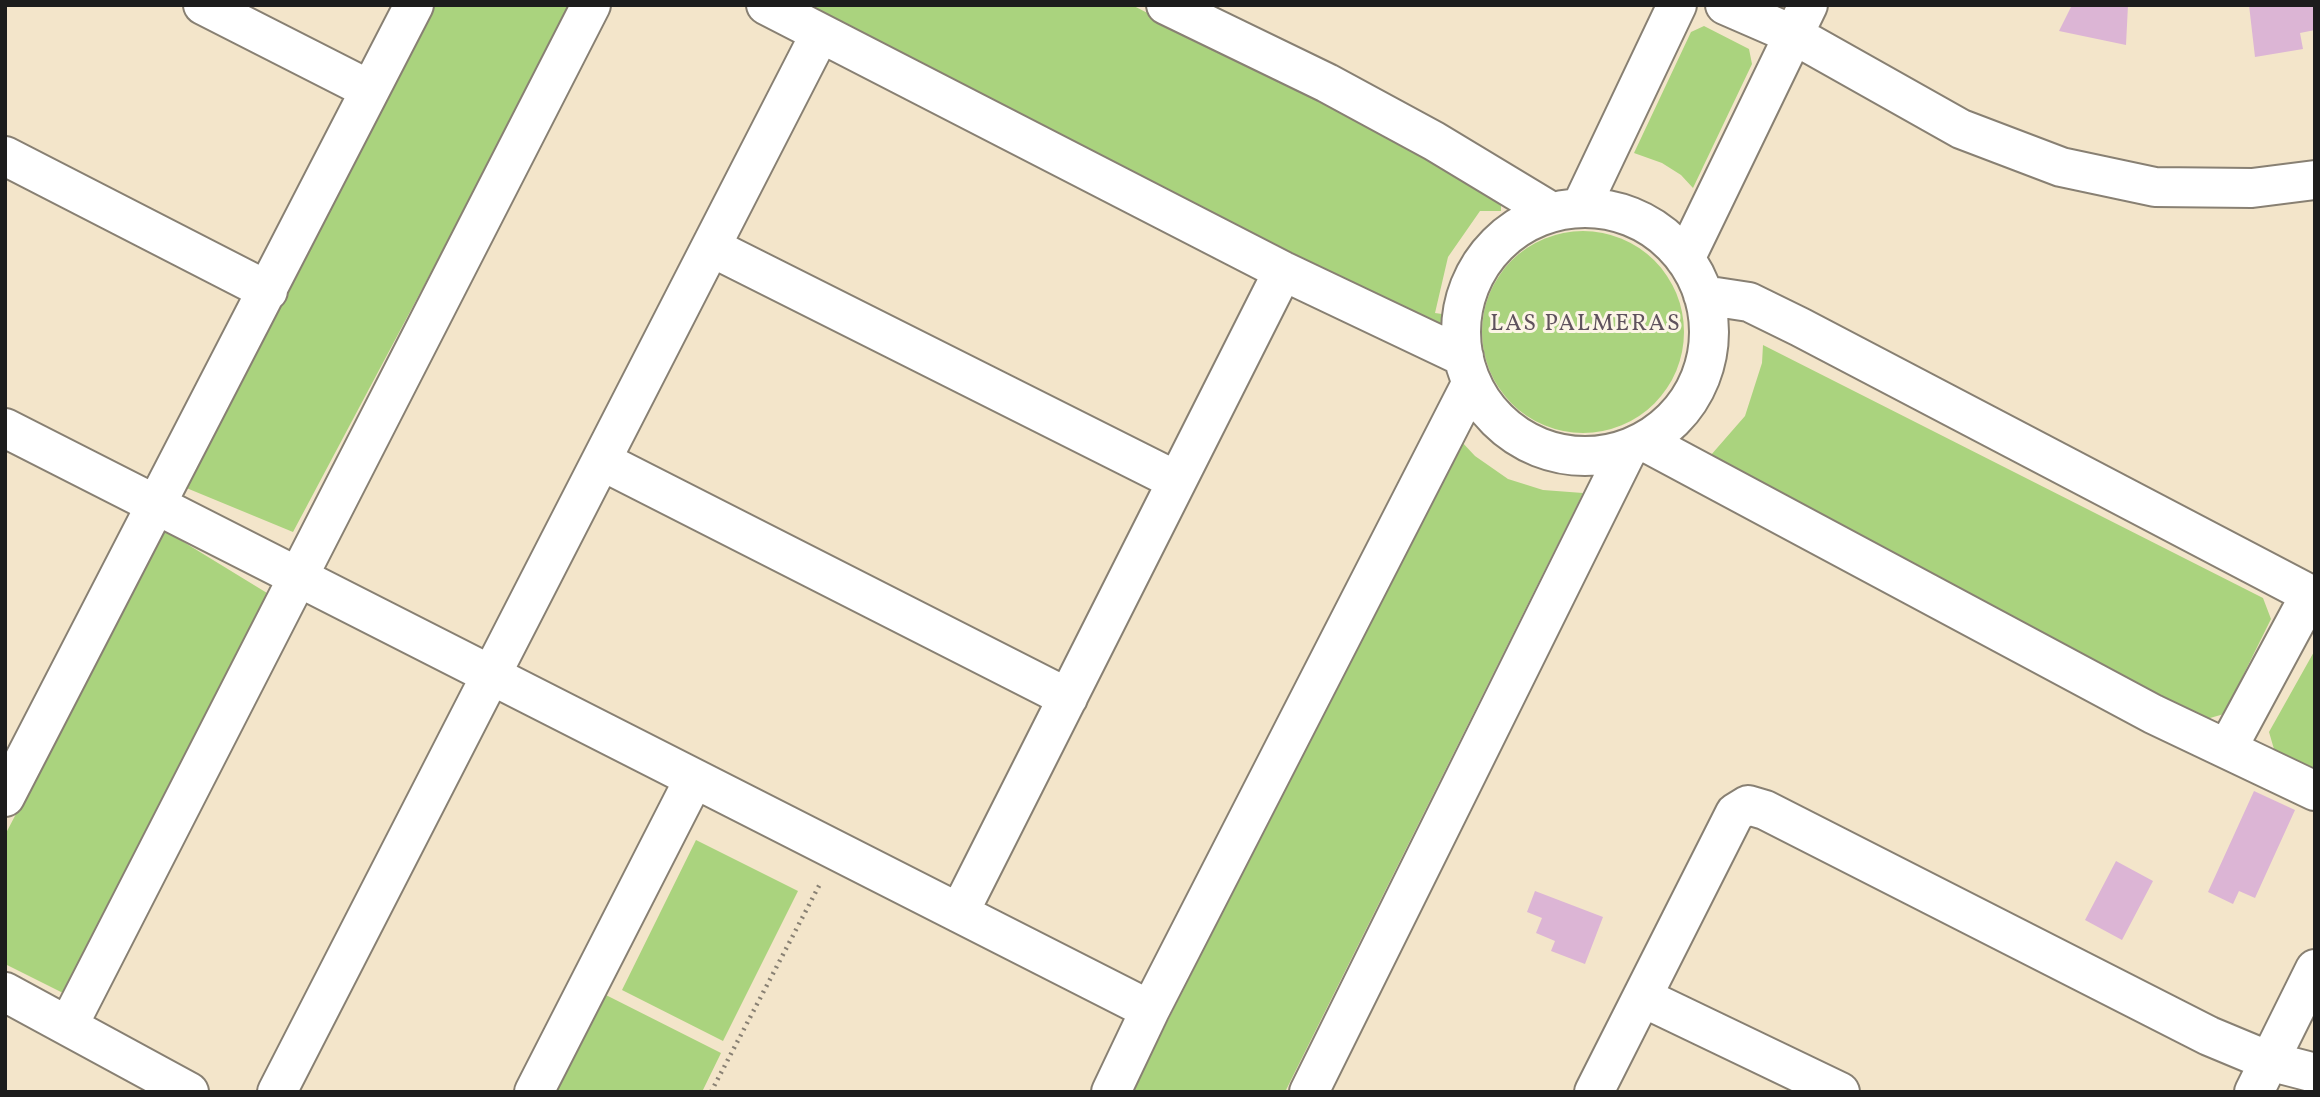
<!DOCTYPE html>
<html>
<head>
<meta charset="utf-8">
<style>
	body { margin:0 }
	#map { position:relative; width:2320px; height:1097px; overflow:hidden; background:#f3e5ca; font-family:Vollkorn,serif }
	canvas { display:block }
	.frame { position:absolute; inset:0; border:7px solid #1c1c1c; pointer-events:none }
</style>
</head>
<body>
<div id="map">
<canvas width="2320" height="1097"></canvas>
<div class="frame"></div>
</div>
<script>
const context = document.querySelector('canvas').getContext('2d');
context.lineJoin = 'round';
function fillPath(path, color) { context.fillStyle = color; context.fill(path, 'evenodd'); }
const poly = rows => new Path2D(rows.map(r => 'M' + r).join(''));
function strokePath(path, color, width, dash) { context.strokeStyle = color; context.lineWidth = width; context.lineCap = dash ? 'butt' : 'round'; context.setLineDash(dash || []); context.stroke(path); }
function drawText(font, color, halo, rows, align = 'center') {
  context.font = font + ' Vollkorn,serif'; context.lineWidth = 6; context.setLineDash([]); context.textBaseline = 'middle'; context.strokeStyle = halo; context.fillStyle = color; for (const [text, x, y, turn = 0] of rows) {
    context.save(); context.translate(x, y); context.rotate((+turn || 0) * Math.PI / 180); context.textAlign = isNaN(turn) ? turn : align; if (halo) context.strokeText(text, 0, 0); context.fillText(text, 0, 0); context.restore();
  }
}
fillPath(poly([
	[434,5,573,5,293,532,184,487],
	[800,5,1132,5,1501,196,1501,211,1480,211,1448,257,1435,313,1449,315,1435,327],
	[1704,26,1749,49,1752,64,1693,188,1681,175,1662,163,1634,153,1691,32],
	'1482 332a101 101 0 1 1 202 0a101 101 0 1 1-202 0Z',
	[1763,345,2263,598,2271,619,2224,714,2203,720,1704,463,1745,416,1762,363],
	[1460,440,1475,456,1508,479,1543,490,1583,493,1285,1092,1132,1092],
	[164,530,267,593,65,994,5,964,5,835],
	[2315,650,2315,772,2276,756,2269,732],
	[696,840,798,891,723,1041,622,990],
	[596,990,721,1053,702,1092,545,1092]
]), '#aad37e');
fillPath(poly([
	[2072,5,2128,5,2126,45,2059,31],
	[2249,5,2315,5,2315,30,2300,33,2303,49,2255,57],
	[2254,791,2295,810,2255,898,2239,891,2233,904,2208,892],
	[2116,861,2153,881,2122,940,2085,920],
	[1535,891,1603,917,1585,964,1551,951,1555,941,1536,933,1542,918,1527,912]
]), '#dcb5d5');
const minor = poly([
	[203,5,370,90],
	[766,5,1283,271,1464,357],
	[1166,5,1327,83,1434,141,1550,211],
	[1725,5,1794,35,1961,129,2061,167,2155,187,2252,188,2315,180],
	[5,156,268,291],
	[1581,207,1677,5],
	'1461 332a124 124 0 1 1 248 0a124 124 0 1 1-248 0Z',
	[711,247,1177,481],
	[1685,259,1808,5],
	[1703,295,1749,302,1800,327,2315,597],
	[5,428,1150,1010],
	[1649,444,2153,714,2315,791],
	[602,461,1068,698],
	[2227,749,2310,595],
	[5,797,414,5],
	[959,913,1283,271],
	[5,992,189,1092],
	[1642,997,1840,1092],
	[68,1026,591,5],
	[277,1092,820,34],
	[534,1092,694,779],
	[1111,1092,1150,1010,1471,384],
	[1309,1092,1627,451],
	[1594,1092,1735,813,1748,805,1765,810,2209,1036,2269,1061,2315,1073],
	[2254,1092,2315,969]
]);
strokePath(minor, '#888073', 42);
strokePath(poly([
	[711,1092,821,882]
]), '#888073', 4.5, [2, 5]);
strokePath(minor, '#fff', 38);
context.letterSpacing = '2px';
drawText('23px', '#5f525d', '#fcf5e5', [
	["LAS PALMERAS",1586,326]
]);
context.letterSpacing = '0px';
</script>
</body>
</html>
